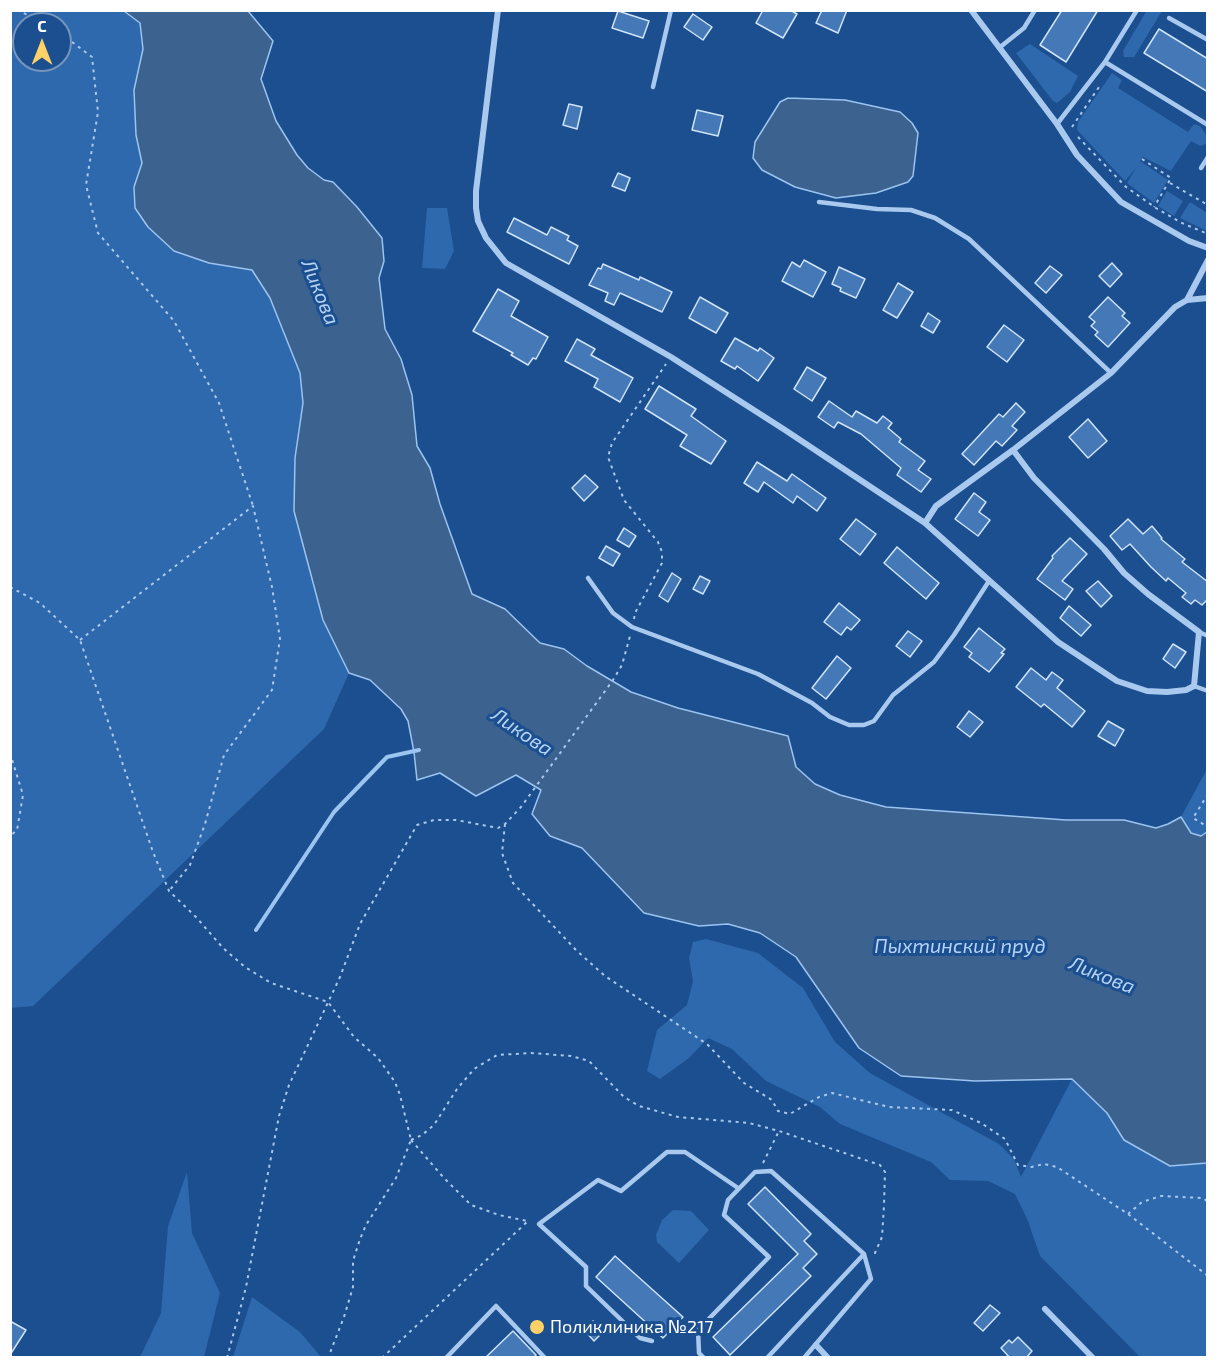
<!DOCTYPE html>
<html>
<head>
<meta charset="utf-8">
<style>
	body { margin:0 }
	#map { position:relative; width:1218px; height:1368px; overflow:hidden; background:#1b4f8f; font-family:"Exo 2",sans-serif }
	canvas { display:block }
	.frame { position:absolute; inset:0; border:12px solid #fff; pointer-events:none }
	.north { position:absolute; left:12px; top:12px; width:60px; height:60px; box-sizing:border-box; background:#1b4f8f; border:2px solid #7695bc; border-radius:50%; rotate:0deg; font-size:16px; font-weight:700; line-height:24px; text-align:center; color:#fff }
	.north::after { content:''; display:block; margin:auto; width:21px; height:27px; background:#ffd166; clip-path:polygon(50% 0,100% 100%,50% 72%,0 100%) }
</style>
</head>
<body>
<div id="map">
<canvas width="1218" height="1368"></canvas>
<div class="frame"></div>
<div class="north">С</div>
</div>
<script>
const context = document.querySelector('canvas').getContext('2d');
context.lineJoin = 'round';
function fillPath(path, color) { context.fillStyle = color; context.fill(path, 'evenodd'); }
const poly = rows => new Path2D(rows.map(r => 'M' + r).join(''));
function strokePath(path, color, width, dash) { context.strokeStyle = color; context.lineWidth = width; context.lineCap = dash ? 'butt' : 'round'; context.setLineDash(dash || []); context.stroke(path); }
function drawText(font, color, halo, rows, align = 'center') {
  context.font = font + ' "Exo 2",sans-serif'; context.lineWidth = 6; context.setLineDash([]); context.textBaseline = 'middle'; context.strokeStyle = halo; context.fillStyle = color; for (const [text, x, y, turn = 0] of rows) {
    context.save(); context.translate(x, y); context.rotate((+turn || 0) * Math.PI / 180); context.textAlign = isNaN(turn) ? turn : align; if (halo) context.strokeText(text, 0, 0); context.fillText(text, 0, 0); context.restore();
  }
}
fillPath(poly([
	[1147,10,1162,11,1134,57,1124,57,1123,51],
	[11,11,124,11,140,23,143,49,134,90,136,135,142,163,134,187,174,251,209,263,252,270,270,298,300,373,303,403,295,458,294,511,323,620,349,673,324,729,33,1006,11,1008],
	[24,24,60,24,60,60,24,60],
	[1030,44,1078,76,1070,92,1057,103,1053,101,1016,53],
	[1112,73,1122,80,1118,88,1188,132,1194,124,1200,126,1207,136,1207,142,1204,145,1200,146,1191,141,1171,171,1143,157,1140,161,1168,180,1154,203,1127,183,1136,168,1125,181,1077,130,1078,122],
	[1167,191,1183,201,1174,216,1158,206],
	[1190,202,1207,213,1207,231,1180,218],
	[427,208,447,208,454,251,445,269,422,268],
	[1207,769,1207,832,1201,836,1195,836,1191,833,1181,817],
	[706,939,758,953,803,988,835,1042,870,1073,999,1144,1014,1159,1021,1177,1072,1079,1107,1113,1124,1140,1170,1166,1207,1163,1207,1357,1140,1357,1040,1256,1028,1221,1015,1194,988,1181,950,1180,931,1162,840,1124,820,1107,766,1081,732,1049,708,1038,689,1058,660,1079,647,1071,657,1030,687,1005,693,981,689,958,693,942],
	[187,1172,192,1233,220,1293,204,1357,140,1357,161,1313,168,1226],
	[673,1210,691,1211,709,1230,679,1263,657,1242,656,1235,662,1220],
	[252,1297,300,1332,321,1357,233,1357]
]), '#2e69ad');
const water = poly([
	[124,11,248,11,273,41,261,79,276,121,297,155,308,168,324,180,333,182,357,207,382,238,384,261,379,278,385,329,401,359,412,395,417,446,430,468,440,504,472,594,505,609,540,643,564,649,587,666,631,692,678,708,788,736,796,767,815,784,840,795,886,807,1066,820,1124,820,1156,828,1168,824,1181,817,1191,833,1201,836,1207,832,1207,1163,1170,1166,1124,1140,1107,1113,1072,1079,975,1081,901,1076,859,1048,796,957,760,933,728,924,699,926,644,913,582,848,550,836,532,814,541,790,516,775,476,796,440,773,417,780,414,752,408,721,401,709,370,680,349,673,323,620,294,511,295,458,303,403,300,373,270,298,252,270,209,263,174,251,148,227,135,208,134,187,142,163,136,135,134,90,143,49,140,23,124,11],
	[788,98,845,100,900,112,912,123,918,133,913,176,908,182,876,193,836,198,795,187,762,170,753,158,755,142,780,102,788,98]
]);
fillPath(water, '#3c6290');
strokePath(water, '#9cc4f0', 1.5);
strokePath(poly([
	[256,930,334,812,387,757,419,750]
]), '#9cc4f0', 4);
const building = poly([
	[763,10,790,10,797,14,783,38,756,23,763,10],
	[822,10,847,10,838,33,816,23,822,10],
	[1062,10,1098,10,1066,62,1040,45,1062,10],
	[618,11,649,21,643,38,612,28,618,11],
	[693,14,712,27,703,40,684,27,693,14],
	[1159,29,1208,59,1208,92,1144,53,1159,29],
	[569,104,582,107,577,129,563,125,569,104],
	[697,110,723,116,718,136,692,130,697,110],
	[618,173,630,178,625,191,612,186,618,173],
	[514,218,547,235,551,227,569,236,567,240,578,246,569,264,507,232,514,218],
	[804,260,826,272,813,297,782,281,792,262,800,267,804,260],
	[1112,263,1122,274,1110,287,1099,276,1112,263],
	[603,264,639,280,640,277,672,292,662,312,620,293,614,305,605,301,608,293,589,285,598,268,601,269,603,264],
	[1050,266,1062,275,1046,293,1035,283,1050,266],
	[839,267,865,279,856,298,840,291,841,288,832,284,839,267],
	[898,283,913,292,897,318,883,310,898,283],
	[498,289,519,301,511,316,548,337,536,359,533,358,528,365,511,355,513,353,473,331,498,289],
	[700,297,728,313,716,333,689,318,700,297],
	[1108,297,1125,313,1122,316,1130,323,1108,347,1095,335,1098,332,1091,326,1095,322,1089,317,1108,297],
	[928,313,940,321,933,333,921,326,928,313],
	[1004,325,1024,340,1007,362,987,347,1004,325],
	[735,338,758,351,760,348,774,358,758,381,737,366,735,369,721,361,735,338],
	[577,339,595,349,591,355,633,378,620,402,594,387,598,379,565,361,577,339],
	[807,367,826,378,812,401,794,389,807,367],
	[659,386,696,409,691,416,726,441,711,464,680,446,687,435,645,409,659,386],
	[829,401,852,417,856,411,877,423,883,416,892,423,888,428,901,439,899,442,925,461,918,470,931,479,921,492,897,475,901,468,861,434,838,422,834,428,818,417,829,401],
	[1016,403,1025,412,1012,426,1017,430,1002,446,996,441,974,465,962,454,999,414,1003,417,1016,403],
	[1088,419,1107,441,1088,458,1069,437,1088,419],
	[757,462,787,481,792,474,826,498,817,511,797,496,793,503,764,482,758,492,744,483,757,462],
	[585,475,598,487,584,501,572,488,585,475],
	[974,493,986,502,979,512,990,520,978,536,955,519,974,493],
	[856,519,876,534,860,555,840,539,856,519],
	[1128,519,1143,534,1152,526,1162,538,1161,539,1185,559,1182,562,1208,582,1208,599,1202,605,1195,600,1191,604,1182,597,1186,593,1168,578,1166,581,1151,567,1130,544,1122,550,1110,536,1128,519],
	[624,528,636,536,629,547,617,540,624,528],
	[1070,538,1087,554,1062,581,1073,589,1065,600,1037,579,1053,558,1052,556,1070,538],
	[606,546,620,554,613,566,599,558,606,546],
	[897,547,939,583,926,599,884,563,897,547],
	[672,573,681,579,668,602,659,596,672,573],
	[700,576,710,581,703,594,693,589,700,576],
	[1098,581,1112,596,1101,607,1086,591,1098,581],
	[839,603,860,620,851,630,847,627,841,635,824,622,839,603],
	[1069,606,1091,625,1081,636,1060,618,1069,606],
	[979,628,1005,649,1001,653,1004,654,989,672,969,657,972,653,964,647,979,628],
	[908,631,922,641,910,657,896,646,908,631],
	[1173,644,1186,652,1175,668,1163,659,1173,644],
	[837,656,851,668,826,699,812,688,837,656],
	[1031,668,1046,680,1052,672,1063,680,1057,688,1085,711,1072,727,1044,704,1041,707,1016,687,1031,668],
	[969,711,983,722,970,737,957,727,969,711],
	[1108,721,1124,730,1115,746,1098,736,1108,721],
	[765,1187,811,1234,804,1241,817,1254,803,1268,811,1276,730,1355,713,1337,798,1254,748,1204,765,1187],
	[615,1256,683,1317,663,1338,596,1277,615,1256],
	[990,1305,1000,1313,983,1331,974,1323,990,1305],
	[10,1321,26,1330,10,1355,10,1321],
	[593,1321,603,1332,594,1341,584,1330,593,1321],
	[513,1331,536,1355,534,1358,485,1358,513,1331],
	[1018,1337,1032,1351,1026,1358,1010,1358,1001,1348,1009,1340,1012,1343,1018,1337]
]);
fillPath(building, '#4478b7');
strokePath(building, '#cfe3fa', 1.5);
strokePath(poly([
	[17,10,48,24],
	[60,33,92,57,98,112,86,185,98,233,174,321,219,403,253,506],
	[1072,127,1099,87],
	[1078,137,1126,187,1156,208,1182,223,1208,234],
	[1142,159,1171,178,1154,207],
	[1170,183,1208,205],
	[10,587,40,603,80,640,153,852,169,891,196,917,223,948,245,967,271,983,328,1002,354,1037,378,1058,395,1082,400,1095,411,1140,396,1178,366,1225,360,1239,353,1261,353,1287,344,1317,328,1358],
	[634,619,635,613,662,563,662,552,658,542,624,500,608,457,612,443,666,364],
	[80,640,253,506,272,587,280,639,272,690,224,755,205,824,190,865,169,891],
	[10,753,23,795,17,830,10,836],
	[1208,794,1193,818,1208,827],
	[505,824,502,853,513,883,576,950,605,976,707,1044,744,1083,772,1100,778,1111,790,1114,819,1097,832,1093,889,1107,952,1110,981,1123,1005,1139,1018,1165,1031,1167,1044,1164,1057,1167,1128,1214,1208,1276],
	[411,1140,422,1135,434,1125,457,1089,474,1069,497,1055,531,1053,571,1056,589,1061,624,1097,639,1106,678,1117,749,1123,779,1131,880,1165,885,1172,884,1205,882,1237,875,1253,873,1253],
	[411,1140,444,1178,471,1205,499,1215,527,1221],
	[763,1163,779,1131],
	[1128,1214,1142,1202,1161,1196,1203,1198,1208,1202],
	[227,1358,246,1287,279,1116,289,1085,340,977,360,924,417,825,434,820,456,820,498,828,505,824,521,807,613,680,622,665,630,636],
	[382,1358,528,1221]
]), '#a9c9ee', 2, [3, 4.5]);
strokePath(poly([
	[1169,18,1208,40],
	[999,48,1024,28,1035,10],
	[1105,62,1208,125],
	[653,87,671,10],
	[1057,124,1105,62,1137,10],
	[1201,168,1208,157],
	[819,202,877,209,911,210,935,218,969,239,1111,373],
	[588,578,613,613,632,627,758,674,812,703,830,717,849,725,864,725,874,721,893,695,934,662,954,635,989,581],
	[1199,632,1208,636],
	[1194,686,1208,691],
	[652,1341,640,1338,586,1286,586,1267,539,1224,598,1180,621,1191,667,1152,685,1152,738,1188],
	[446,1358,496,1306,545,1358],
	[704,1358,699,1353,698,1330,769,1257,724,1215,728,1200,755,1172,771,1171,864,1254,871,1279,804,1358],
	[767,1358,864,1254]
]), '#a9c9ee', 4.5);
strokePath(poly([
	[498,10,476,191,476,208,478,221,486,238,506,263,671,357,785,430,925,523,1058,642,1117,681,1147,691,1167,692,1186,690,1194,686,1199,632,1148,594,1124,573,1104,549,1034,478,1013,450],
	[971,10,1057,124,1077,155,1121,202,1189,241,1208,248],
	[1187,300,1208,260],
	[925,523,936,506,1013,450,1111,373,1175,307,1187,300,1208,298],
	[1045,1309,1093,1358],
	[816,1345,828,1358]
]), '#a9c9ee', 6);
for (const [x, y, r, color] of [
	[537,1327,8,"#ffd166"]
]) { const dot = new Path2D(); dot.arc(x, y, r, 0, 2 * Math.PI); context.fillStyle = color; context.fill(dot); strokePath(dot, '#1b4f8f', 2); }
drawText('18px', '#fff', '#1b4f8f', [
	["Поликлиника №217",550,1327]
], 'left');
drawText('italic 20px', '#b5d3f5', '#1b4f8f', [
	["Ликова",320,292,68],
	["Ликова",522,732,34],
	["Пыхтинский пруд",960,946],
	["Ликова",1102,975,22]
]);
</script>
</body>
</html>
